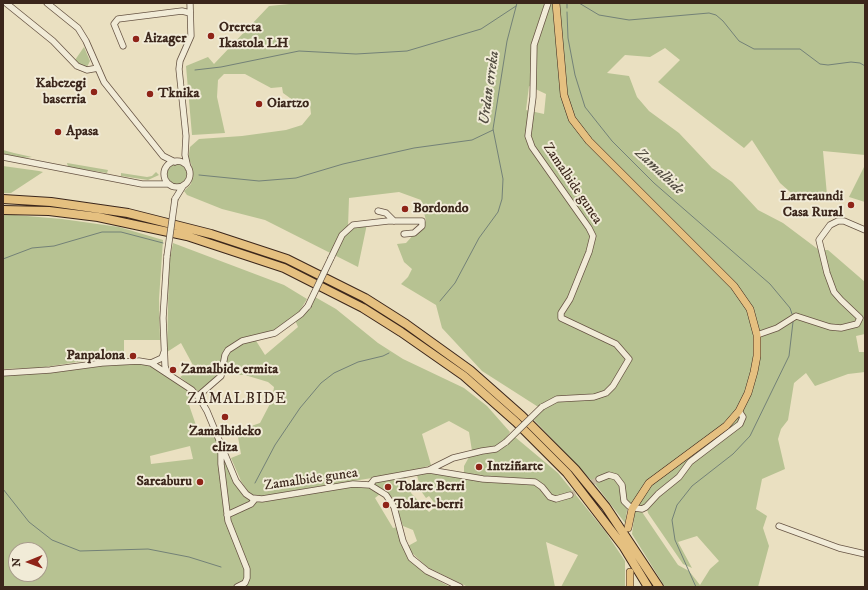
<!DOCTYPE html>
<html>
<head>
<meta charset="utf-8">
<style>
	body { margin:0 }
	#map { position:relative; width:868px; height:590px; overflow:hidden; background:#eae0c1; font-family:"IM FELL DW Pica",serif }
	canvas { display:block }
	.frame { position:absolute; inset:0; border:4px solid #3b261b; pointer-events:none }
	.north { position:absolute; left:8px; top:542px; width:40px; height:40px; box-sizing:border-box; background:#f1ebd7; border:1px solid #a89c8c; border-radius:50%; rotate:269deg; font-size:11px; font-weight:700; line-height:16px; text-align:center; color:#3b261b }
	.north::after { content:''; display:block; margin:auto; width:14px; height:18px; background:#8f2418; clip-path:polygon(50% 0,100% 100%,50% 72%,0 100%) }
</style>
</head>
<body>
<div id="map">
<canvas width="868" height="590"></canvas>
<div class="frame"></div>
<div class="north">N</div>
</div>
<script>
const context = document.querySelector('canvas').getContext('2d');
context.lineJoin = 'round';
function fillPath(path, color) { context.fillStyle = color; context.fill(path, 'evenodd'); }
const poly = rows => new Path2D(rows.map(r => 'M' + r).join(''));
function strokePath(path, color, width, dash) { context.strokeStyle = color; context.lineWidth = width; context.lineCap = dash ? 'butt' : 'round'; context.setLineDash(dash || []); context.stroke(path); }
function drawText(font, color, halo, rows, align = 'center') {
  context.font = font + ' "IM FELL DW Pica",serif'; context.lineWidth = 4; context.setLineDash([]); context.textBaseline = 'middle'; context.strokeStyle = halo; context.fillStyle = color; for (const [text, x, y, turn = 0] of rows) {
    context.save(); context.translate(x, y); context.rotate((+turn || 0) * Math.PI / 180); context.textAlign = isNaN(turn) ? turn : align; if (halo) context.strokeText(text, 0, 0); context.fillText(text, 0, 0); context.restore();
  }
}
fillPath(poly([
	[300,3,865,3,865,155,823,151,827,195,818,200,801,195,798,199,780,183,752,140,744,148,658,82,680,60,665,48,650,57,625,55,607,73,629,76,637,97,649,111,679,133,712,168,732,182,758,210,783,223,819,250,828,250,865,282,865,334,856,336,859,352,865,352,865,372,848,374,815,386,806,373,794,383,788,420,781,429,778,439,785,469,762,479,756,509,767,516,763,528,769,546,758,587,665,587,632,534,635,510,642,512,678,565,689,571,700,585,710,569,719,561,697,536,678,542,692,568,683,564,648,513,647,509,628,504,625,523,595,484,533,419,543,410,482,371,442,328,436,305,401,284,408,277,412,269,404,262,397,244,406,243,426,221,421,200,399,192,349,198,348,227,367,224,358,267,265,220,222,209,187,195,184,191,191,184,193,174,191,163,188,160,190,147,199,139,242,136,286,130,302,125,311,114,310,105,305,102,297,103,283,93,282,87,271,88,245,74,224,74,218,80,217,97,225,133,192,135,186,66,208,57,214,64,269,6],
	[529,86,546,94,544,114,526,110],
	[84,47,90,61,87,67,82,66,75,60],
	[3,150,14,153,32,157,22,158,13,157,3,153],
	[67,163,108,170,107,173,68,167],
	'167 174a10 10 0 1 1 20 0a10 10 0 1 1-20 0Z',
	[865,165,865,202,849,197],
	[3,166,39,171,43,172,11,193,3,193],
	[156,172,159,175,148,180,121,176,121,173,147,177,152,176],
	[3,214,62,219,119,227,163,240,159,299,160,340,124,340,124,356,109,357,39,368,3,369],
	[173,243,284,285,307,299,299,312,277,329,253,336,265,355,298,327,295,320,315,297,336,309,378,343,403,359,464,388,487,406,510,432,503,443,495,448,472,451,469,432,449,421,422,434,431,465,416,470,372,478,285,492,288,498,353,486,362,486,369,488,380,494,375,498,393,528,398,527,406,554,412,562,425,573,450,587,3,587,3,375,103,364,143,362,162,371,194,395,188,402,199,434,216,436,236,484,244,497,249,493,241,481,231,458,241,454,237,431,260,423,272,400,274,387,268,382,245,375,220,375,199,392,180,377,194,367,181,343,167,352,169,263],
	[190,446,193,459,151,464,150,456],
	[16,550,40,550,40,574,16,574],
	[515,437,558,473,605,531,625,561,625,587,561,587,578,555,546,542,555,587,468,587,427,567,411,552,408,546,417,541,413,530,403,526,393,498,373,483,405,477,411,493,429,512,437,506,429,496,426,498,421,491,417,475,433,473,532,483,522,478,496,478,464,474,464,466,469,457,501,449]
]), '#b7c292');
strokePath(poly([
	[567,3,567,8],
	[579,3,599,15,629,20,709,13,716,15,723,21,739,41,754,49,800,49,820,64,828,65,851,62,860,63,865,66],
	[567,12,568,38,575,75,585,107,612,141,654,183,770,284,790,308,792,314],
	[195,70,221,67,299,51,356,54,407,51,481,29,516,6],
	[199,175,259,181,296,178,343,164,414,148,472,140,493,130],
	[3,259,32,248,54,246,102,232,121,232,163,243],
	[440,301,455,283,479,238,498,212,502,199,503,179,493,129,507,41,517,3],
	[255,483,275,445,300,408,321,383,334,373,358,362,383,356,389,353],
	[3,489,29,522,52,540,80,551,148,549,189,557,221,567],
	[696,587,675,540,672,520,677,505,692,486,733,454,750,436,789,356,793,322]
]), '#738177', 1);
strokePath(poly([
	[570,495,599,479]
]), '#c7bba0', 5.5, [5.5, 3]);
const minor = poly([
	[6,3,53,41,77,66,87,70,98,68],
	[47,3,78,28,86,41,104,82,163,156,175,162],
	[123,46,114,24,118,19,182,11,190,13],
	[3,157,142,184,169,184],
	'164 174a13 13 0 1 1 26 0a13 13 0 1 1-26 0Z',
	[188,168,185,155,186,136,179,69,180,61,191,36,190,3],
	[175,199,183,186],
	[378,211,386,213,394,221],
	[167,256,163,318,165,366,167,373],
	[331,258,342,235,353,225,388,221,422,221,422,226,414,233,404,234],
	[757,335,777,328,796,316,830,327,841,328,857,324,860,318,841,300,834,292,827,273,819,240,830,225,838,221,844,221,865,230],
	[151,363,192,390,200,399,207,411,236,481,246,494,252,498,262,499,353,484,370,485,386,495,394,507,403,541,411,558,427,571,460,587],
	[3,373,50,370,102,363,139,361,151,363,162,358,164,352],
	[198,396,221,376,225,355,228,350,242,341,275,333,301,314,308,306],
	[542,407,557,399,594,397,606,393,613,386,629,359,616,344,561,318,561,313,570,299,589,252,593,236,589,228,532,147,528,136,533,97,534,45,548,3],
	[221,446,221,464,228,521,247,569,247,578,245,583,237,587],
	[429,470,453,458,482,451,496,449,506,442],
	[599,479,609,475,616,477,622,485,624,501,629,506],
	[370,485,374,480,429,470,483,479,535,482,542,487,550,497,556,499,570,495],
	[635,508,642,509,646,507,658,494,679,477,690,462,740,424,743,417,739,411],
	[227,515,251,504,255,499],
	[779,526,839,548,865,554]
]);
const major = poly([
	[556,3,564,95,572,119,589,141,734,286,750,309,757,335,757,356,754,372,748,393,739,411,726,426,649,483,632,509,628,528],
	[630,587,630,572]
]);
const highway = poly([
	[3,199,51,202,128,213,211,234,287,259,365,298,406,324,470,370,522,416,575,469,606,507,659,587],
	[3,210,49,211,98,217,187,236,284,268,363,308,401,332,464,376,516,422,567,473,623,546,648,587]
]);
strokePath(minor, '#675444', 7);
strokePath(major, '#3b261b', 8);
strokePath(highway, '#3b261b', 10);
strokePath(minor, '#f1ebd7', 5.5);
strokePath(major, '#e5c080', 7);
strokePath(highway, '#e5c080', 8);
const minorBridge = poly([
	[167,256,175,199],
	[308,306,331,258],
	[506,442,542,407]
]);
strokePath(minorBridge, '#675444', 7, []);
strokePath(minorBridge, '#f1ebd7', 5.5);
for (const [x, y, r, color] of [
	[211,36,4,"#8f2418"],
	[136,39,4,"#8f2418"],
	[94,92,4,"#8f2418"],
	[150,94,4,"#8f2418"],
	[259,104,4,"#8f2418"],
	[58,132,4,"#8f2418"],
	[851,205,4,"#8f2418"],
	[405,209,4,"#8f2418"],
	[133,356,4,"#8f2418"],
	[173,370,4,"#8f2418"],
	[225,417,4,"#8f2418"],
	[479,467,4,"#8f2418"],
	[200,482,4,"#8f2418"],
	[388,487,4,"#8f2418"],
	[386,505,4,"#8f2418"]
]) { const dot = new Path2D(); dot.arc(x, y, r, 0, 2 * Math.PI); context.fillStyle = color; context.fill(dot); strokePath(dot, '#f1ebd7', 1.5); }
drawText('bold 14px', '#3b261b', '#f1ebd7', [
	["Orereta",219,28],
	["Ikastola LH",219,44],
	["Aizager",144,39],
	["Kabezegi",86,84,"right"],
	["baserria",86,100,"right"],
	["Tknika",158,94],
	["Oiartzo",267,104],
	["Apasa",66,132],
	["Larreaundi",843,197,"right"],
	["Casa Rural",843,213,"right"],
	["Bordondo",413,209],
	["Panpalona",125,356,"right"],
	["Zamalbide ermita",181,370],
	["Zamalbideko",225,432,"center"],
	["eliza",225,448,"center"],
	["Intziñarte",487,467],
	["Sareaburu",192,482,"right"],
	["Tolare Berri",396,487],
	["Tolare-berri",394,505]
], 'left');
drawText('14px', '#3b261b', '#f1ebd7', [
	["Zamalbide gunea",572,184,56],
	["Zamalbide gunea",311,480,-8]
]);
drawText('italic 15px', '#524c41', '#f1ebd7', [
	["Urdan erreka",490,88,-82],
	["Zamalbide",659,172,43]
]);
context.letterSpacing = '1px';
drawText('15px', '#3b261b', '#f1ebd7', [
	["ZAMALBIDE",237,400]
]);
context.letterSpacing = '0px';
</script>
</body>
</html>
